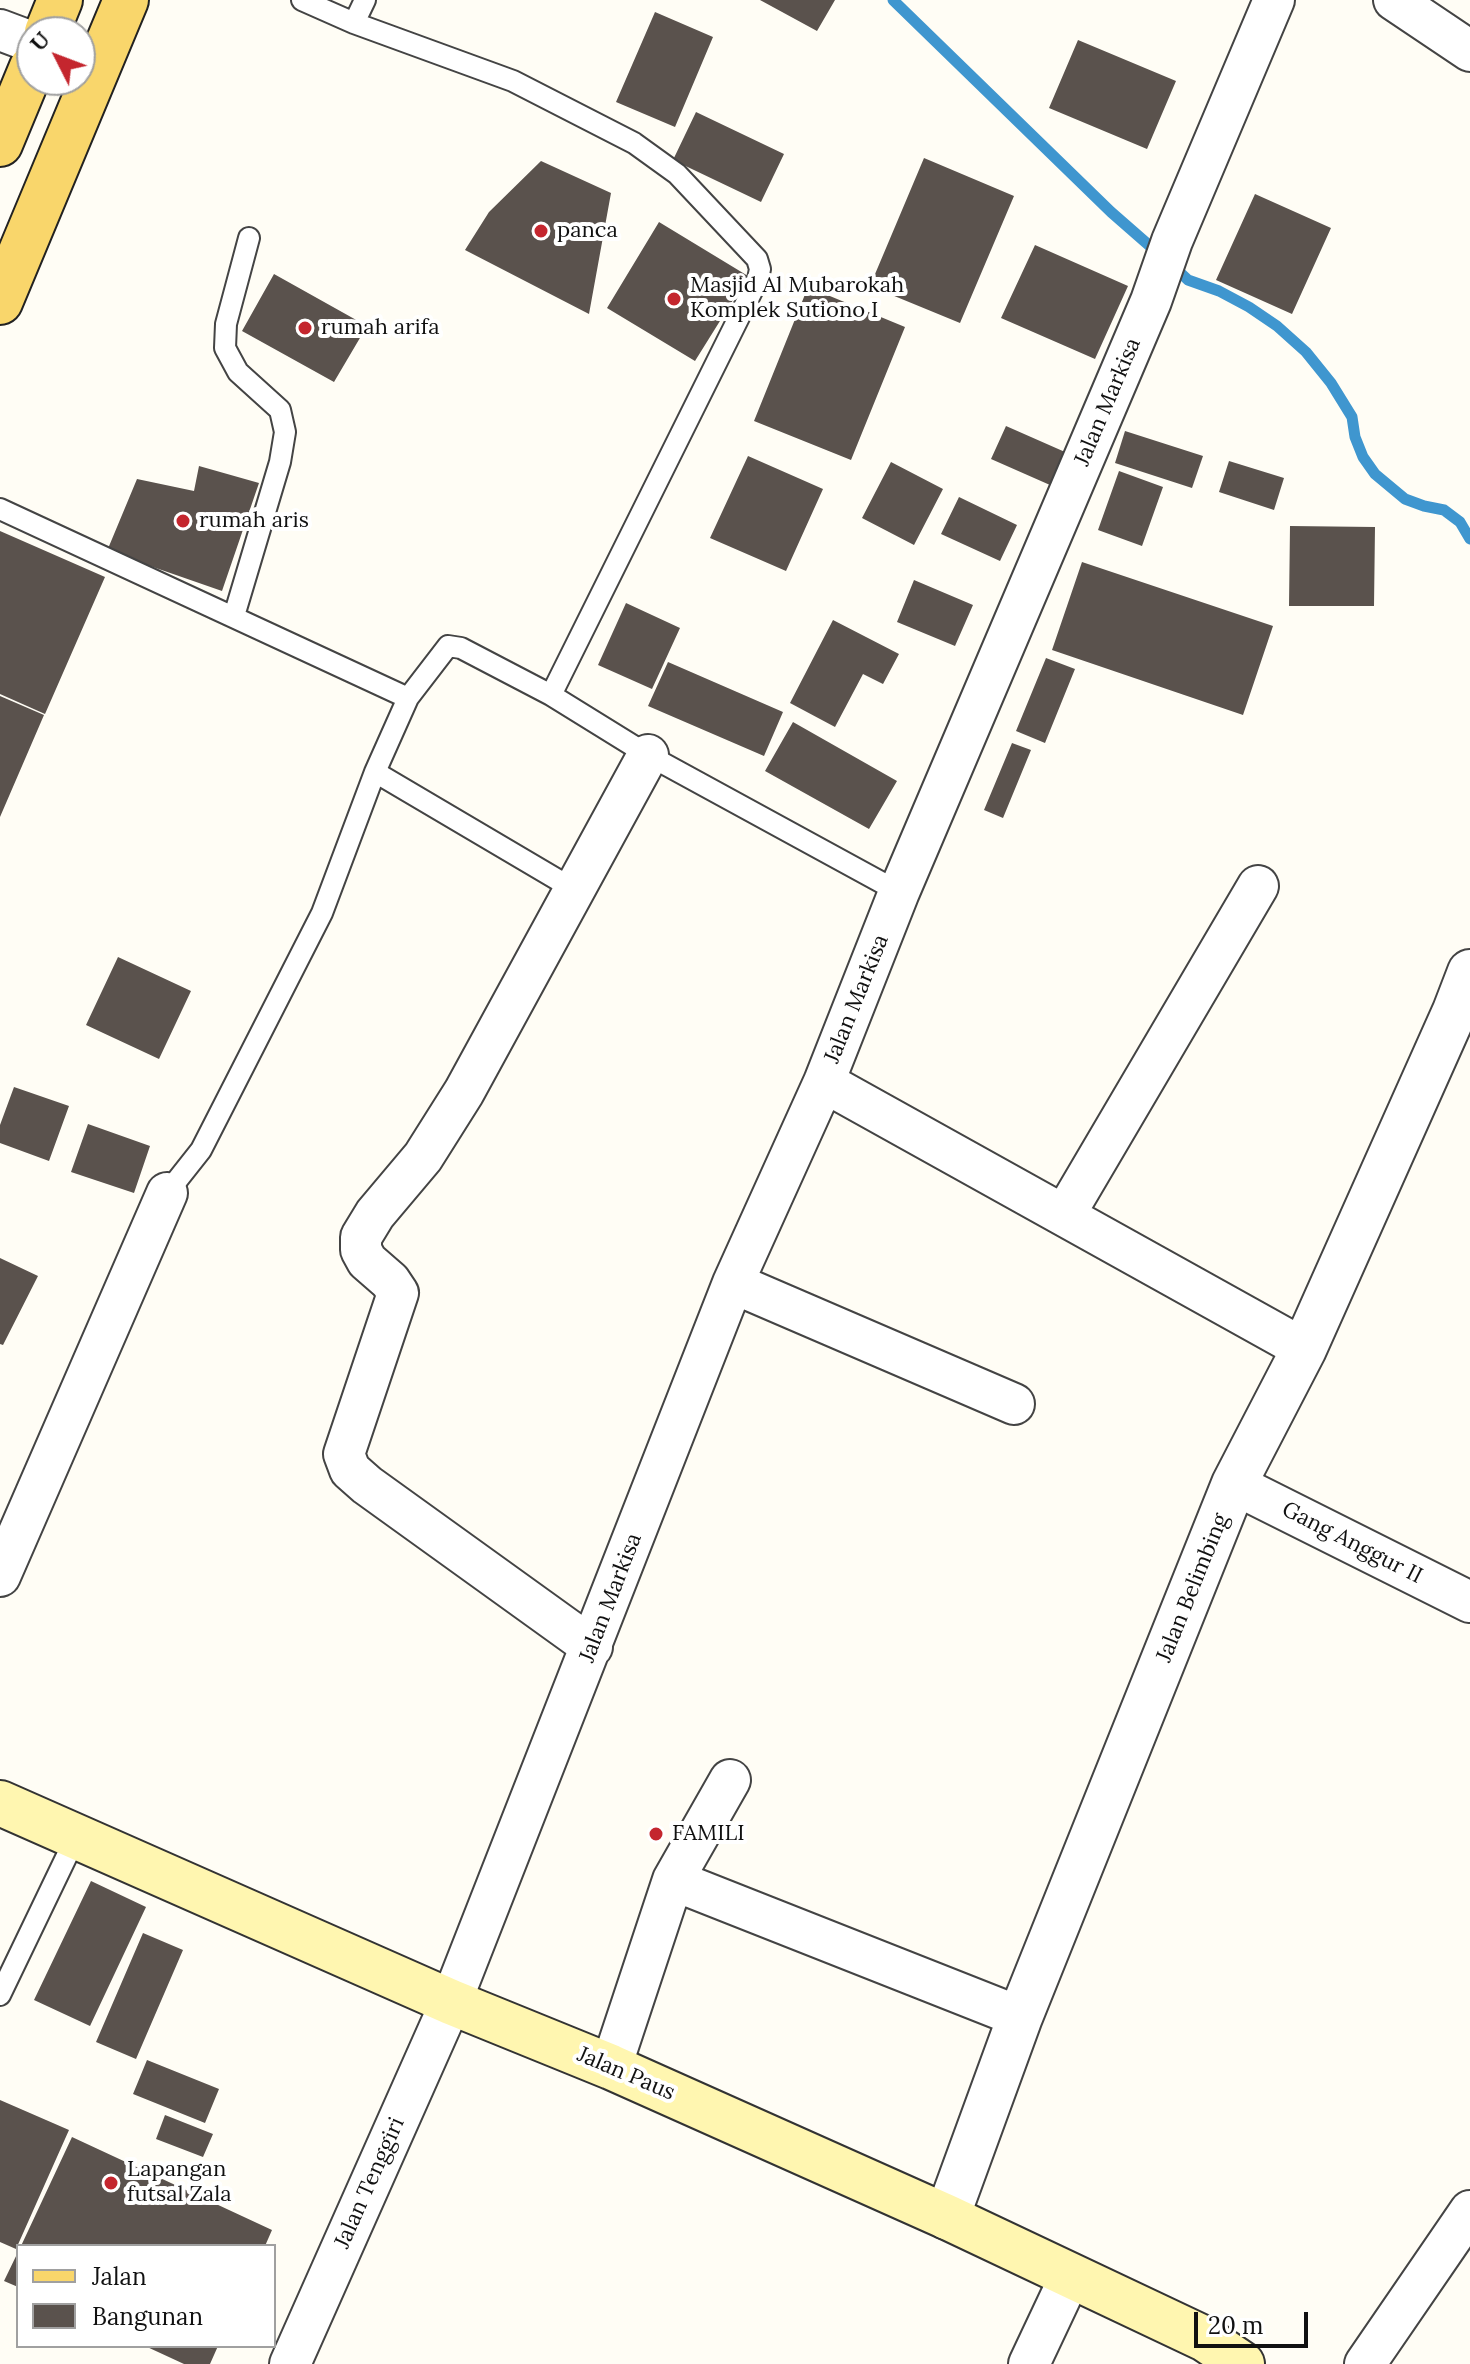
<!DOCTYPE html>
<html>
<head>
<meta charset="utf-8">
<style>
	body { margin:0 }
	#map { position:relative; width:1470px; height:2364px; overflow:hidden; background:#fffdf5; font-family:Lora,serif }
	canvas { display:block }
	.legend { position:absolute; left:16px; top:2244px; width:260px; height:104px; box-sizing:border-box; background:#fff; border:2px solid #a0a0a0; margin:0; padding:10px 14px; list-style:none; font-size:24px; color:#111 }
	.legend li { display:flex; align-items:center; gap:16px; height:40px }
	.legend b { width:40px; border:2px solid #a0a0a0 }
	.north { position:absolute; left:16px; top:16px; width:80px; height:80px; box-sizing:border-box; background:#fff; border:2px solid #a0a0a0; border-radius:50%; rotate:312deg; font-size:22px; font-weight:700; line-height:32px; text-align:center; color:#111 }
	.north::after { content:''; display:block; margin:auto; width:28px; height:36px; background:#c4262e; clip-path:polygon(50% 0,100% 100%,50% 72%,0 100%) }
	.scale { position:absolute; left:1194px; top:2312px; width:114px; height:36px; box-sizing:border-box; border:4px solid #111; border-top:0; padding-left:10px; font-size:24px; line-height:28px; white-space:nowrap; color:#111; -webkit-text-stroke:6px #fff; paint-order:stroke }
</style>
</head>
<body>
<div id="map">
<canvas width="1470" height="2364"></canvas>
<ul class="legend">
<li><b style="height:10px;background:#f9d66b"></b>Jalan</li>
<li><b style="height:22px;background:#5a524d"></b>Bangunan</li>
</ul>
<div class="north">U</div>
<div class="scale">20 m</div>
</div>
<script>
const context = document.querySelector('canvas').getContext('2d');
context.lineJoin = 'round';
const poly = rows => new Path2D(rows.map(r => 'M' + r).join(''));
function strokePath(path, color, width, dash) { context.strokeStyle = color; context.lineWidth = width; context.lineCap = dash ? 'butt' : 'round'; context.setLineDash(dash || []); context.stroke(path); }
function fillPath(path, color) { context.fillStyle = color; context.fill(path, 'evenodd'); }
function drawText(font, color, halo, rows, align = 'center') {
  context.font = font + ' Lora,serif'; context.lineWidth = 8; context.setLineDash([]); context.textBaseline = 'middle'; context.strokeStyle = halo; context.fillStyle = color; for (const [text, x, y, turn = 0] of rows) {
    context.save(); context.translate(x, y); context.rotate((+turn || 0) * Math.PI / 180); context.textAlign = isNaN(turn) ? turn : align; if (halo) context.strokeText(text, 0, 0); context.fillText(text, 0, 0); context.restore();
  }
}
strokePath(poly([
	[893,0,1111,212,1159,254],
	[1172,265,1188,280,1219,291,1249,307,1277,326,1306,352,1331,383,1352,417,1355,437,1363,457,1375,474,1405,499,1424,506,1444,510,1460,522,1470,539]
]), '#3f96cf', 11);
fillPath(poly([
	[760,0,835,0,817,31],
	[655,12,713,37,675,127,616,102],
	[1078,40,1176,81,1147,149,1049,108],
	[696,112,784,154,761,202,673,160],
	[924,158,1014,196,960,323,870,286],
	[541,161,611,193,589,314,465,250,489,212],
	[1255,194,1331,228,1292,314,1216,280],
	[659,222,748,276,695,361,607,308],
	[1035,245,1128,286,1095,359,1001,318],
	[274,274,367,326,334,382,242,331],
	[808,287,905,327,851,460,754,421],
	[1006,426,1065,452,1050,485,991,459],
	[1125,431,1203,456,1192,488,1115,463],
	[748,456,823,489,786,571,710,538],
	[1229,461,1284,478,1274,510,1219,492],
	[891,462,943,489,914,545,862,518],
	[199,466,259,483,222,591,107,551,137,479,194,491],
	[1119,471,1163,487,1142,546,1098,530],
	[959,497,1017,525,1000,561,941,534],
	[1290,526,1375,527,1374,606,1289,606],
	[0,531,105,577,45,714,0,694],
	[1082,562,1273,626,1243,715,1052,650],
	[914,580,973,605,955,646,897,622],
	[626,603,680,628,652,689,598,665],
	[833,620,899,654,883,684,863,674,835,727,790,703],
	[1046,658,1075,669,1045,743,1016,731],
	[668,662,783,712,764,756,648,706],
	[0,696,44,715,0,817],
	[793,722,897,781,869,829,765,771],
	[1012,743,1031,750,1003,818,984,810],
	[118,957,191,991,159,1059,86,1025],
	[14,1087,69,1106,49,1161,0,1143,0,1125],
	[88,1124,150,1146,134,1193,71,1172],
	[0,1258,38,1276,3,1345,0,1344],
	[91,1881,146,1907,90,2026,34,2000],
	[143,1933,183,1950,136,2059,96,2042],
	[147,2060,219,2089,205,2123,133,2094],
	[0,2100,69,2130,16,2249,0,2242],
	[165,2115,213,2134,203,2157,156,2139],
	[72,2137,272,2230,265,2246,21,2246],
	[18,2252,18,2287,4,2281],
	[145,2346,218,2346,210,2364,184,2364]
]), '#5a524d');
const service = poly([
	[302,0,354,23,513,81,634,143,677,174,757,259,760,269,758,279,551,695],
	[354,23,365,0],
	[0,509,408,698],
	[234,616,280,462,285,432,280,410,238,372,225,348,226,324,249,238],
	[375,772,575,890],
	[167,1193,201,1150,322,913,375,772,408,698,448,646,461,648,551,695,648,755,899,892],
	[0,1995,75,1839]
]);
const minor = poly([
	[1394,0,1470,51],
	[0,30,32,42],
	[824,1082,1304,1349],
	[1065,1214,1258,886],
	[733,1283,1014,1404],
	[1234,1484,1470,1602],
	[0,1576,167,1193],
	[592,1647,367,1485,350,1470,344,1454,398,1293,390,1281,367,1261,361,1250,361,1237,375,1214,423,1157,464,1092,648,755],
	[673,1880,1020,2017],
	[611,2067,673,1880,730,1780],
	[290,2364,451,2002,733,1283,824,1082,899,892,1151,301,1172,241,1274,0],
	[1029,2364,1070,2277],
	[1365,2364,1470,2211]
]);
const tertiary = poly([
	[947,2217,1020,2017,1234,1484,1304,1349,1455,1011,1470,972]
]);
const secondary = poly([
	[0,1803,451,2002,611,2067,947,2217,1205,2339,1242,2364]
]);
const primary = poly([
	[47,32,60,0],
	[0,144,32,67],
	[0,302,126,0]
]);
strokePath(service, '#444', 24);
strokePath(minor, '#444', 44);
strokePath(tertiary, '#444', 48);
strokePath(secondary, '#333', 48);
strokePath(primary, '#222', 48);
strokePath(service, '#fff', 20);
strokePath(minor, '#fff', 40);
strokePath(tertiary, '#fff', 44);
strokePath(secondary, '#fff6b0', 44);
strokePath(primary, '#f9d66b', 44);
for (const [x, y, r, color] of [
	[541,231,8,"#c4262e"],
	[674,299,8,"#c4262e"],
	[305,328,8,"#c4262e"],
	[183,521,8,"#c4262e"],
	[656,1834,8,"#c4262e"],
	[111,2183,8,"#c4262e"]
]) { const dot = new Path2D(); dot.arc(x, y, r, 0, 2 * Math.PI); context.fillStyle = color; context.fill(dot); strokePath(dot, '#fff', 3); }
drawText('22px', '#111', '#fff', [
	["panca",557,231],
	["Masjid Al Mubarokah",690,286],
	["Komplek Sutiono I",690,311],
	["rumah arifa",321,328],
	["rumah aris",199,521],
	["FAMILI",672,1834],
	["Lapangan",127,2170],
	["futsal Zala",127,2195]
], 'left');
drawText('22px', '#111', '#fff', [
	["Jalan Markisa",1108,402,-67],
	["Jalan Markisa",857,999,-68],
	["Gang Anggur II",1352,1543,27],
	["Jalan Belimbing",1193,1588,-68],
	["Jalan Markisa",611,1598,-69],
	["Jalan Paus",626,2074,23],
	["Jalan Tenggiri",370,2183,-66]
]);
</script>
</body>
</html>
